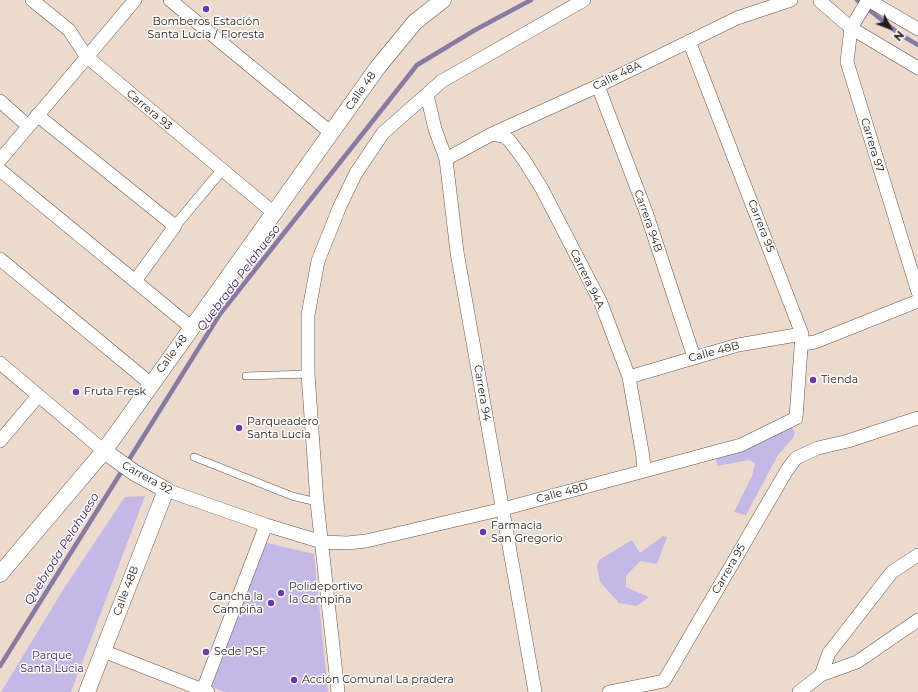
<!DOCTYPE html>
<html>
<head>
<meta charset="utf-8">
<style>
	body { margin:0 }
	#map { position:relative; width:918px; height:692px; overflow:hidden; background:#ecdbcd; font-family:Montserrat,sans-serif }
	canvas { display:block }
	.north { position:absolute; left:870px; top:8px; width:40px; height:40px; -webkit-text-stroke:3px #fff; paint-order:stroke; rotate:132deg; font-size:11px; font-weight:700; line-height:16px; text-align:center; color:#231d18 }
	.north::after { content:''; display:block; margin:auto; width:14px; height:18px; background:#231d18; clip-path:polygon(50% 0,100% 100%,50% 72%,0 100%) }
</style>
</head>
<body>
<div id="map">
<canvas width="918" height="692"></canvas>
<div class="north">N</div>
</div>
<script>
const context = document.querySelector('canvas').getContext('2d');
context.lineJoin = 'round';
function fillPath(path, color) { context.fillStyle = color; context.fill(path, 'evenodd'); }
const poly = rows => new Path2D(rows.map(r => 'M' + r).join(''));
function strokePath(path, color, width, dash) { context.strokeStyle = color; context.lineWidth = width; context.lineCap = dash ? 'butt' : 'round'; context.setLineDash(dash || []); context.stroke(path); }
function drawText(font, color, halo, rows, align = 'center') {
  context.font = font + ' Montserrat,sans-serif'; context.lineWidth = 3; context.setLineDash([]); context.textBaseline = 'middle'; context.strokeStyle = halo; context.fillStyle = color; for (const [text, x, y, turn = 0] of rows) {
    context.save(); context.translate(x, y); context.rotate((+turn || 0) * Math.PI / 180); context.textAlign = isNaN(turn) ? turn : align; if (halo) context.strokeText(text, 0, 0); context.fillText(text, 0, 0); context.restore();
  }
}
fillPath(poly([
	[791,427,795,432,793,438,778,455,746,515,734,512,752,476,755,463,749,460,717,466,716,458],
	[145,496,71,692,1,692,63,590,125,497],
	[663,536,667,537,657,564,640,561,626,576,626,587,649,597,637,606,619,603,600,582,597,566,599,560,632,540,640,553],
	[263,542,314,554,328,692,225,692,212,687,214,676]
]), '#c4b8e7');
strokePath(poly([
	[857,0,898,33,918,45],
	[0,666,220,314,417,65,475,30,531,0]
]), '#877aa3', 4.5);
const service = poly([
	[246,376,308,374],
	[194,457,292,496,317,502]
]);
const pedestrian = poly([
	[175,226,221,171]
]);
const minor = poly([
	[32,0,69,30,86,56,274,213],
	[170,0,330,132],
	[868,0,851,28,847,62,918,292],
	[868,0,918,29],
	[820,1,851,28,918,68],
	[598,86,646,212,694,357],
	[427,95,435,129,446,159,457,252,535,692],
	[0,101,28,126],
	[37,115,175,226,135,281],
	[492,134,503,136,509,140,524,160,542,189,601,303,629,377,643,457,644,471],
	[446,159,492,134,598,86,737,18,791,0],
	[0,160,135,0],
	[0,170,192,328],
	[0,259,151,384],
	[802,344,815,342,918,301],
	[0,363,104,451],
	[629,377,738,345,802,334],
	[0,441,38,396],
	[166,490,266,525,322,542,347,543,366,541,503,509,741,445,796,418,802,334,689,41],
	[103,651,208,692],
	[821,675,829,653,892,572,918,555],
	[202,692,266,525],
	[338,692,317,502,308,374,308,315,318,261,340,206,356,173,383,133,442,81,584,0],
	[609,692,664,681,787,470,796,458,818,448,848,441,918,418],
	[799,692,821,675,857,662,918,620]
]);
const tertiary = poly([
	[0,574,104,451,378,67,415,22,443,0],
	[87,692,166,490,135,473,104,451]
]);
strokePath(service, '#65564a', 8);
strokePath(pedestrian, '#65564a', 11);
strokePath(minor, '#65564a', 14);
strokePath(tertiary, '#65564a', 17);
strokePath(service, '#fff', 7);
strokePath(pedestrian, '#fff', 10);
strokePath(minor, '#fff', 13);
strokePath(tertiary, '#fff', 16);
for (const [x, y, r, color] of [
	[206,9,4,"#683ab1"],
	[813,380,4,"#683ab1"],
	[76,392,4,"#683ab1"],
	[239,428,4,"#683ab1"],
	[483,532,4,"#683ab1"],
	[281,593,4,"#683ab1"],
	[271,603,4,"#683ab1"],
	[206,652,4,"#683ab1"],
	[294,680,4,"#683ab1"]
]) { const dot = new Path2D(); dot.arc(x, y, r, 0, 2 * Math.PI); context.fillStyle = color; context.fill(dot); strokePath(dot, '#fff', 1.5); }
drawText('11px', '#231d18', '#fff', [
	["Bomberos Estación",206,22,"center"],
	["Santa Lucia / Floresta",206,35,"center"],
	["Tienda",821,380],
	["Fruta Fresk",84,392],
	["Parqueadero",247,422],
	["Santa Lucia",247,435],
	["Farmacia",491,526],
	["San Gregorio",491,539],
	["Polideportivo",289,587],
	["la Campiña",289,600],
	["Cancha la",263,597,"right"],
	["Campiña",263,610,"right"],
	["Sede PSF",214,652],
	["Acción Comunal La pradera",302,680]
], 'left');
drawText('11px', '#231d18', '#fff', [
	["Calle 48A",617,76,-26],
	["Calle 48",361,91,-55],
	["Carrera 93",149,110,40],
	["Carrera 97",872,145,73],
	["Carrera 94B",648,221,71],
	["Carrera 95",761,226,69],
	["Carrera 94A",587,279,64],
	["Calle 48B",714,352,-15],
	["Calle 48",172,354,-54],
	["Carrera 94",482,393,80],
	["Carrera 92",147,478,29],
	["Calle 48D",562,493,-15],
	["Carrera 95",729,569,-60],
	["Calle 48B",126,591,-69]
]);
drawText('11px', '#3f256c', '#fff', [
	["Parque",52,656],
	["Santa Lucia",52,669]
]);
drawText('italic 12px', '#3b2167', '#fff', [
	["Quebrada Pelahueso",239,278,-53],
	["Quebrada Pelahueso",62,549,-58]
]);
</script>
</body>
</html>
